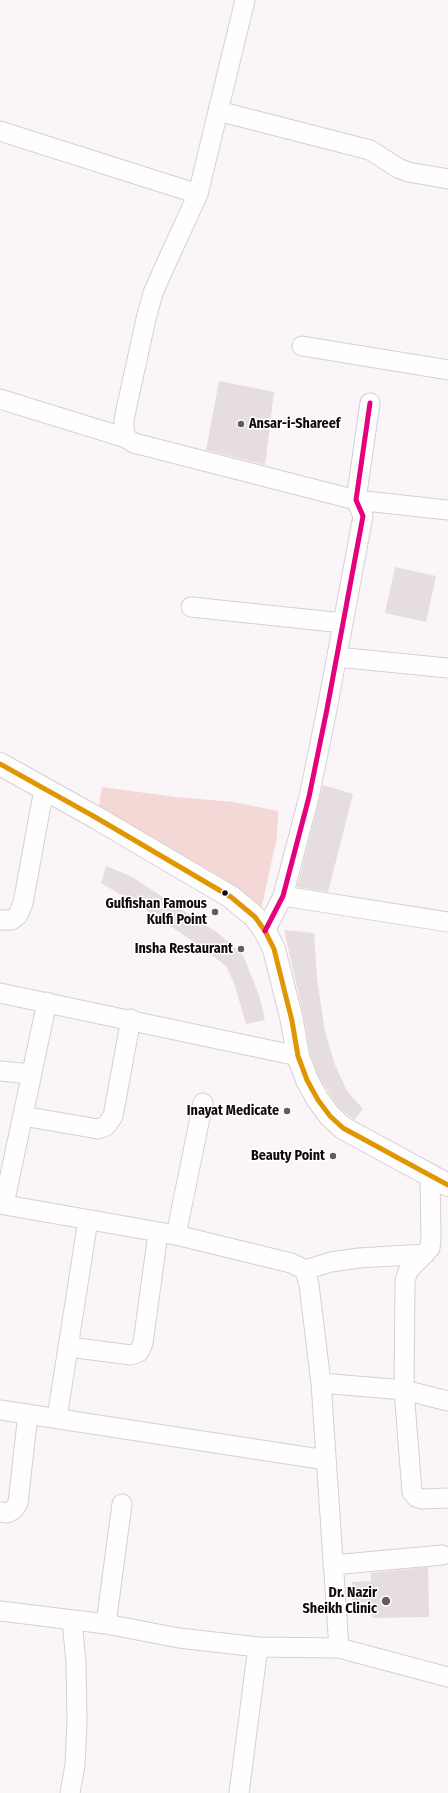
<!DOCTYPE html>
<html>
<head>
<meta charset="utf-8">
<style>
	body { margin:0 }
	canvas { display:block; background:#faf5f8 }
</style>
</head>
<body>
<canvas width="448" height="1793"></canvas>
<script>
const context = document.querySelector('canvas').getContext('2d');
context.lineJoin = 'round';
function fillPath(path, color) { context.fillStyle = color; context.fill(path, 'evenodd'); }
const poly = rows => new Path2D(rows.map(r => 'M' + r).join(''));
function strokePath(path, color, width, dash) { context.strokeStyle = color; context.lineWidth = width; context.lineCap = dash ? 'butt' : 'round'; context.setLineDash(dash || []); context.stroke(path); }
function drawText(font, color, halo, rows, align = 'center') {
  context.font = font + ' "Fira Sans Condensed",sans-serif'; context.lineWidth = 3; context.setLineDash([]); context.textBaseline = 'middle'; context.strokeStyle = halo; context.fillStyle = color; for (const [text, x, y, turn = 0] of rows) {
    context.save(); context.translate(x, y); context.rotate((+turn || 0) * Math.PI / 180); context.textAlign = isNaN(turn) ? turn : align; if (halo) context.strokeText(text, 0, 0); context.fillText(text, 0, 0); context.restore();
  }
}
fillPath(poly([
	[102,787,175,797,233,802,278,811,277,837,261,910,98,812]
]), '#f3d8d5');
fillPath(poly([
	[219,381,274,392,265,465,206,450],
	[395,567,436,576,426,622,385,613],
	[323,785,353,794,328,892,297,887],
	[106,866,132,877,218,933,243,955,260,998,265,1020,246,1024,234,983,226,966,203,948,142,907,101,883],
	[284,930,314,933,317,979,325,1031,335,1065,347,1091,363,1109,354,1120,339,1108,329,1093,318,1075,310,1053,304,1018],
	[428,1567,429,1617,372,1618,371,1602,352,1603,352,1582,371,1581,371,1573]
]), '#e6dde0');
const street = poly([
	[218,111,370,150,398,168,408,172,448,179],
	[0,131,198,194],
	[302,346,448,370],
	[0,399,126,438,134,443,356,500,448,510],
	[126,438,124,430,124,419,146,319,153,293,165,266,198,194,245,0],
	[191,607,343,623],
	[337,657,448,668],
	[283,896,448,922],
	[0,920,12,920,18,915,23,903,44,789],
	[265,931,283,896,309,797,327,709,363,516,356,500,370,403],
	[0,993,298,1056],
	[0,1071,32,1074],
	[23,1116,98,1129,106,1126,113,1116,131,1019],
	[430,1175,431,1239,430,1248,408,1271,405,1281,404,1390,412,1492,416,1497,422,1499,448,1498],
	[0,1204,176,1235,291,1263,305,1270,309,1285,321,1383,339,1648],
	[4,1204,47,1002],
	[176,1235,203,1103],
	[305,1270,331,1262,359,1258,425,1254],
	[69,1347,131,1355,139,1352,143,1343,158,1233],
	[321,1383,404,1390,448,1401],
	[0,1410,326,1460],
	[57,1418,88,1220],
	[0,1512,7,1513,13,1510,18,1503,28,1414],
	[333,1565,442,1555],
	[0,1611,106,1624,179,1638,258,1647,339,1648,448,1677],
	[106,1624,122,1504],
	[70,1793,75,1765,77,1721,76,1662,72,1621],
	[239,1793,258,1647]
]);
const secondary = poly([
	[0,764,95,817,231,897,255,917,265,931,274,949,292,1021,298,1056,307,1080,318,1100,330,1116,343,1128,448,1185]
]);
strokePath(street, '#d7cfd3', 21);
strokePath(secondary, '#d7cfd3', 24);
strokePath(street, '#fefefe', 19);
strokePath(secondary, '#fefefe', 22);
strokePath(poly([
	[0,764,95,817,231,897,255,917,265,931,274,949,292,1021,298,1056,307,1080,318,1100,330,1116,343,1128,448,1185]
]), '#e09601', 5);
strokePath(poly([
	[265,931,283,896,309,797,327,709,363,516,356,500,370,403]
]), '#e5007d', 5);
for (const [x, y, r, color] of [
	[241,424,4,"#635b60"],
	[225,893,3.5,"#12080e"],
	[215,912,4,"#635b60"],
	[241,949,4,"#635b60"],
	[287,1111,4,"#635b60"],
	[333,1156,4,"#635b60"],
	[386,1601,5,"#635b60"]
]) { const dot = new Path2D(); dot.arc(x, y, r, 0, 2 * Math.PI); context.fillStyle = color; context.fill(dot); strokePath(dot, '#fff', 1.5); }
drawText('bold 14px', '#12080e', '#fff', [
	["Ansar-i-Shareef",249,424,"left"],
	["Gulfishan Famous",207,904],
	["Kulfi Point",207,920],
	["Insha Restaurant",233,949],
	["Inayat Medicate",279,1111],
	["Beauty Point",325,1156],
	["Dr. Nazir",377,1593],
	["Sheikh Clinic",377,1609]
], 'right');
</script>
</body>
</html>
